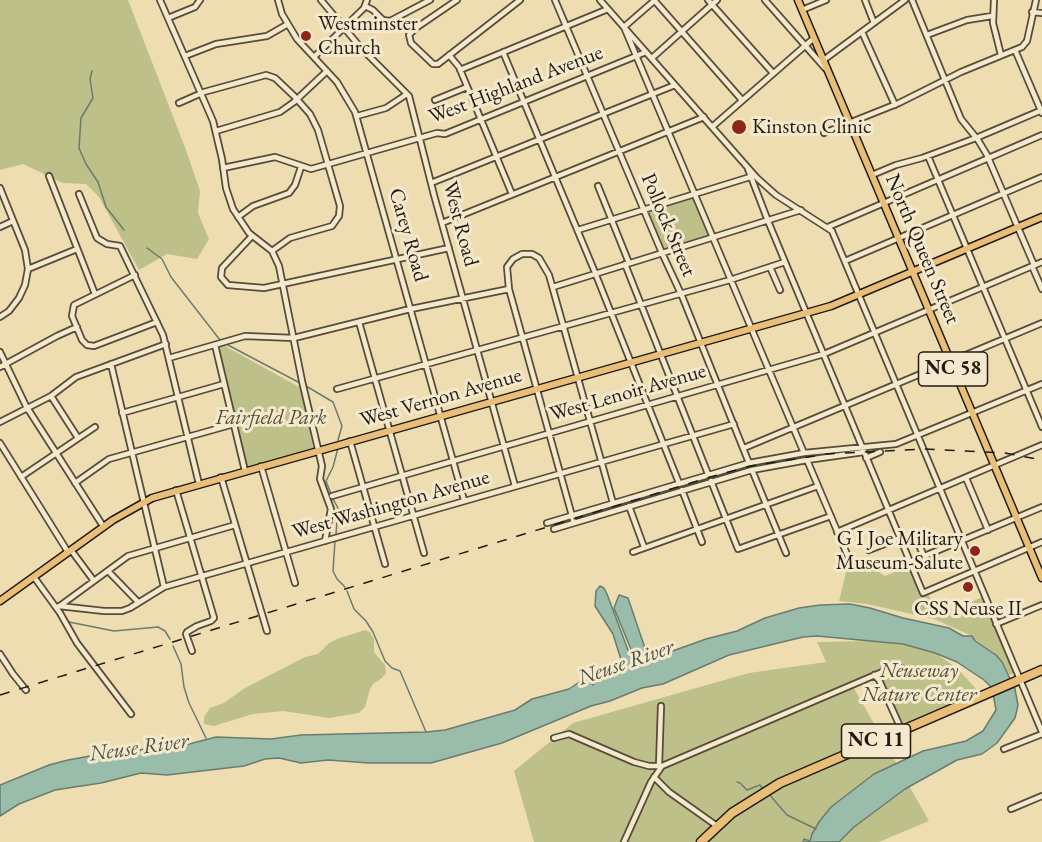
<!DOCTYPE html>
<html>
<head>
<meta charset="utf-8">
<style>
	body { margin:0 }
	canvas { display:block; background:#efddb2 }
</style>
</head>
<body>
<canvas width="1042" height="842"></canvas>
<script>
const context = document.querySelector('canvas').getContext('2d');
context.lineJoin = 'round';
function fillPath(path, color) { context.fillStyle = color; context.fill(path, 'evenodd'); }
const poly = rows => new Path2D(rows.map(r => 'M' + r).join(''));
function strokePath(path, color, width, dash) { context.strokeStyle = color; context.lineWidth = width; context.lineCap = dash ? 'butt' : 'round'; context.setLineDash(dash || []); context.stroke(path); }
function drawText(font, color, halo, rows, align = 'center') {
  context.font = font + ' "EB Garamond",serif'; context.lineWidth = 6; context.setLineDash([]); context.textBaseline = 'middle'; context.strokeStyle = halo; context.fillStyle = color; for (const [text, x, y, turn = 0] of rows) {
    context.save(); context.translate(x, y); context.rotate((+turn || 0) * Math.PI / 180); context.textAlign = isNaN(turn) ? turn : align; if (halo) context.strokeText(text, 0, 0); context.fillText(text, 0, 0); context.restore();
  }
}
fillPath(poly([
	[0,0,128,0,186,150,200,191,198,213,209,239,197,259,167,254,139,270,99,197,86,184,63,183,23,164,0,170],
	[692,196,709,237,663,251,646,211],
	[223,345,301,388,314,452,246,470,218,346],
	[855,562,871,567,885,576,909,566,922,596,928,594,937,609,955,614,959,608,982,597,1014,673,1010,675,970,635,934,619,867,604,839,601,848,564],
	[365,630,370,632,374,639,374,652,385,665,386,673,382,678,373,684,370,689,365,707,359,713,329,718,283,711,253,714,214,726,204,724,204,717,210,708,224,703,245,688,305,657,318,654,329,643,337,639],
	[867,641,903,644,935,653,957,668,979,692,902,725,877,673,851,683,929,821,879,842,534,842,514,771,573,723,749,673,826,662,817,642]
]), '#bdc089');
const water = poly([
	[600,586,604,588,607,594,631,658,642,662,706,639,737,631,765,618,799,608,820,605,850,604,870,608,903,618,949,628,963,636,972,636,975,641,996,655,1002,662,1015,689,1018,705,1015,718,997,743,989,749,982,754,957,760,905,789,854,827,839,842,803,842,804,839,810,841,812,834,819,822,831,807,874,774,923,751,966,741,983,731,996,710,992,688,984,680,957,662,935,653,903,644,817,636,803,637,729,655,663,684,642,688,610,701,591,706,502,743,431,763,369,763,328,760,301,763,279,758,265,759,244,766,167,775,141,773,101,783,55,790,19,804,0,816,0,785,49,765,68,760,112,752,128,752,151,748,166,750,216,737,271,739,301,735,426,732,445,730,515,710,532,699,569,689,581,681,585,675,593,685,602,674,618,671,623,666,613,634,595,606,596,591,600,586],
	[619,595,628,598,647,654,635,659,614,608,619,595]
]);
fillPath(water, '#9abcab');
strokePath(water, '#6a7c6e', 1.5);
strokePath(poly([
	[92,71,90,79,93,98,81,118,79,148,86,164,98,182,106,207,124,230],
	[147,248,162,259,171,277,220,340],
	[226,344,300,383],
	[306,386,333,402,342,426,338,440],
	[331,494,326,481,333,467,338,448],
	[333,499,338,508,336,534],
	[335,541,333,571,337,579,345,587],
	[347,591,354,609,366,621,373,632,385,661,392,668,400,671,426,732],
	[69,622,114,631,158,627,165,631,170,639],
	[173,646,181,664,184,687,189,703,206,738],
	[737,782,740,783,747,790,760,785,764,790],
	[768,793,787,815,816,829]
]), '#6a7c6e', 1.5);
const minor = poly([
	[160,0,213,121,222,159,226,188,233,209,249,233,272,251,279,266,302,381,322,466,320,479,331,509,325,541],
	[278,0,282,14,297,39,337,82,355,112,464,500],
	[321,0,361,48,409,96,434,195,515,486],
	[457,0,416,28,409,35,411,43,433,64,438,64,520,0],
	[555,0,662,253,682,296,749,463],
	[600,0,757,178,776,195,832,231,1042,732],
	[654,0,742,100],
	[655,0,624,27,804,453],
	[708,0,773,73],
	[765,0,825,68],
	[865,0,874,23],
	[912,0,961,119,978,140,987,155,1034,265],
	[994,0,993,23,1001,55],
	[365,6,373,10,383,20,390,21,430,0],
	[802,10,826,0],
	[1032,12,1042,13],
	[168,18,195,7,200,0],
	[862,32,895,105],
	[927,35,967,20,992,16],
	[1015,50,1042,113],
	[503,52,594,270,679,483],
	[449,55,459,67,512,194],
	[185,56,216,44,267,36,288,24],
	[314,57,364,8,367,0],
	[652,58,717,0],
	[825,59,905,0],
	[460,70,608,9],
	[435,100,467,87],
	[179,103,204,92,266,75,275,78,294,96,310,114,318,130,327,161,340,206,339,216,332,226,290,238,272,251],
	[357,116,386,108,407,94],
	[712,127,814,38],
	[216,131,280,112,294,102,327,71],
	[824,133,899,103,961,72,1022,47,1027,41,1036,0],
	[928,156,1042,427],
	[223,168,275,157,311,169,437,133,445,134,646,52],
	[748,169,768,221,923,593,1042,542],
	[872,175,896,165,922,158,976,138,1042,110],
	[49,176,95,294],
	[431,183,675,85],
	[598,186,629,263],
	[0,188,25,250,28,269,25,285,19,298,9,311,0,317],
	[79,194,97,238,107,244,120,246,163,335,199,484],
	[238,217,253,206,289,193,295,185,301,167],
	[442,223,704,117],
	[0,227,13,221],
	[828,227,1042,135],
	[578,230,750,177],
	[252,236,222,268,221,277,228,285,264,288,449,248],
	[845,261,1042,177],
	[625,264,708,474],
	[1032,266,1042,289],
	[770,267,780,290],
	[28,269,77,249],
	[135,275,74,305,72,316,82,340,87,345,94,346,157,322],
	[553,287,801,210],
	[359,322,424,553],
	[215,345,245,471],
	[0,352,26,406,103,526],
	[169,358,245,336,294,338,406,310,509,289],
	[111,364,164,587],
	[0,367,57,336,77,327],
	[337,389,730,280,785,262],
	[51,396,78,438],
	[122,413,224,384],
	[0,422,51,396,76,377,166,344],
	[350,441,385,564],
	[0,443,68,552],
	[744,448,1042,323],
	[866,458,880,452],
	[807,460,849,559],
	[261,466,295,583],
	[752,470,786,553],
	[21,477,95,427],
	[221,477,267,631],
	[966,478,988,530],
	[711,481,738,549,831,516],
	[75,483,109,459,234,424],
	[176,490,214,618,211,621,197,626,187,632,186,634,192,651],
	[682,490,702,542],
	[332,496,824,354,1042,262],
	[629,506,644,547],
	[547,523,749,463,804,453,896,444,1042,384],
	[574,523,509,289,507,267,513,259,522,254,532,254,539,258,549,275,613,503],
	[554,529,752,470,807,460,864,452],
	[837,532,1042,445],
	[918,543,926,540,923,534,916,537,918,543,923,554,924,557],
	[71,550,94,581],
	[869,550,900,538],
	[633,552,818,486],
	[910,562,1042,507],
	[108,571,138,602],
	[34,577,60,613,77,643,131,714],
	[59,606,104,611,122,611,130,608,164,587,734,424],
	[57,608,128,556,235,525],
	[996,624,1042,605],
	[0,654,13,674,26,690],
	[874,675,879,680,902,731],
	[554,738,569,734,634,762,649,766,662,766],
	[1004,749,1042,734],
	[659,766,661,706],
	[654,777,669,792,717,826],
	[1011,809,1042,796],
	[624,842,651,782,662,766,894,667,903,669]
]);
const major = poly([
	[798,0,1042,578],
	[0,601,113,520,152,498,831,306,1042,217]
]);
const highway = poly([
	[701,842,732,813,780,783,1042,670]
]);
strokePath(minor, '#554c3a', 8);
strokePath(major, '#221b12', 9);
strokePath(highway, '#221b12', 11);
strokePath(minor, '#f5e9cd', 4.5);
strokePath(major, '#e8be79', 6);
strokePath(highway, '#e8be79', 8);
strokePath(poly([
	[0,695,710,477,751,466,827,454,923,449,1005,453,1042,460]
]), '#221b12', 1.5, [10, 10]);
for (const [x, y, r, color] of [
	[306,36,6,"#8f2418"],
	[739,127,8,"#8f2418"],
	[975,551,6,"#8f2418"],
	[968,587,6,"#8f2418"]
]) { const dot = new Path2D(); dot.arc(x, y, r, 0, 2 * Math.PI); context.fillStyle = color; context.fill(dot); strokePath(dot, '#f5e9cd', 2); }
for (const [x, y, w] of [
	[953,369,69],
	[876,741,69]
]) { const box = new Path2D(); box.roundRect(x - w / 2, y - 17, w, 34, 4.5); context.fillStyle = '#f5e9cd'; context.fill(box); strokePath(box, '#221b12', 1.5); }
drawText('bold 20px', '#221b12', null, [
	["NC 58",953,369],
	["NC 11",876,741]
]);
drawText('21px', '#221b12', '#f5e9cd', [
	["Westminster",318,24],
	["Church",318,48],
	["Kinston Clinic",752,127],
	["G I Joe Military",963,539,"right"],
	["Museum-Salute",963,563,"right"],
	["CSS Neuse II",968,609,"center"]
], 'left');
drawText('21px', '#221b12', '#f5e9cd', [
	["West Highland Avenue",516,85,-21],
	["West Road",460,224,75],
	["Pollock Street",668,225,67],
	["Carey Road",408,235,74],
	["North Queen Street",922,249,67],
	["West Lenoir Avenue",628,393,-16],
	["West Vernon Avenue",441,398,-16],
	["West Washington Avenue",391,505,-16]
]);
drawText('italic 21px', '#504d36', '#f5e9cd', [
	["Fairfield Park",271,418],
	["Neuseway",919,671],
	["Nature Center",919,695]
]);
drawText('italic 22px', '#4c5348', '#f5e9cd', [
	["Neuse River",626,663,-19],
	["Neuse River",139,748,-8]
]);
</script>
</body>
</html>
